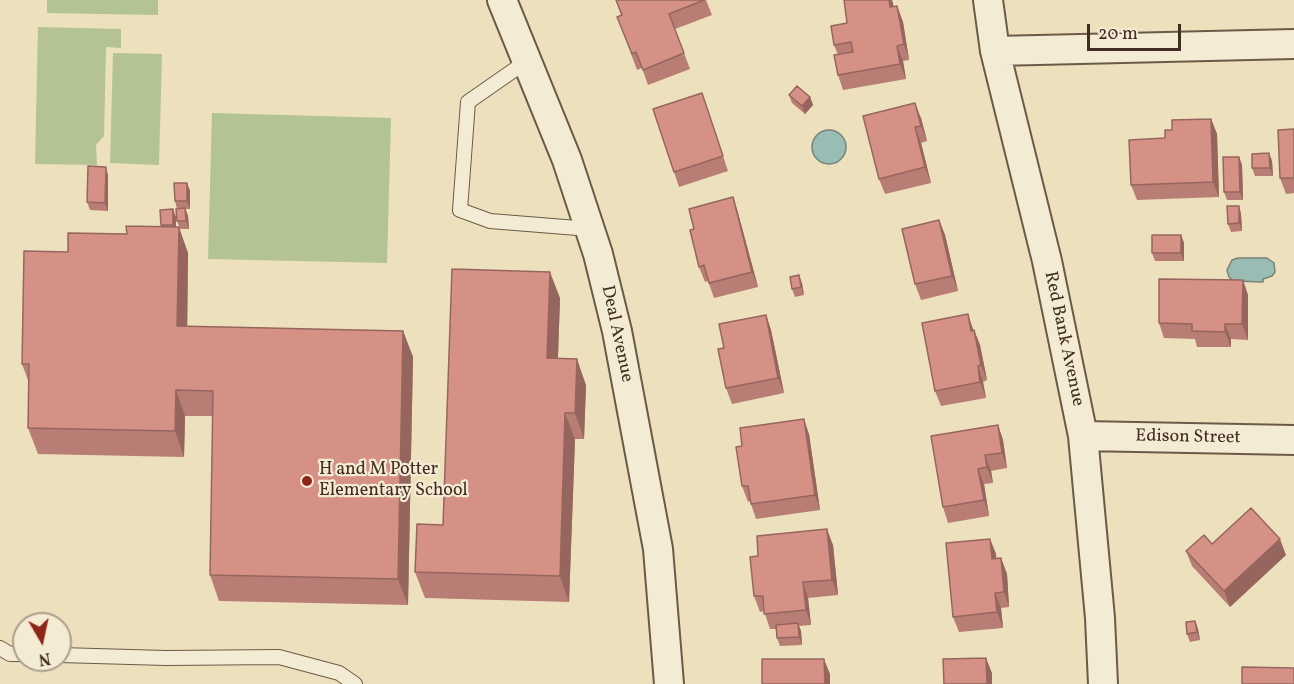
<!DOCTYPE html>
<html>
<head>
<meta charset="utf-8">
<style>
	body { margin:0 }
	#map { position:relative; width:1294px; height:684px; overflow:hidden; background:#ede0bd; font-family:Vollkorn,serif }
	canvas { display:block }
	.north { position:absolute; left:12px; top:612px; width:60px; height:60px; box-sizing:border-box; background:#f3ebd4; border:2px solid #ac9f8c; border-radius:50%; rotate:171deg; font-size:16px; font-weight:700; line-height:24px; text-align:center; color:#412d21 }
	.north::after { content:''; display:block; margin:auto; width:21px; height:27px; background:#8f2418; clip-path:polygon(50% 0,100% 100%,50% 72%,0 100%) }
	.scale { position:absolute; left:1087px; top:24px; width:94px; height:27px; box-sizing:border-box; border:3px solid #412d21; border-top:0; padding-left:8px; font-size:18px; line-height:21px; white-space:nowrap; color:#412d21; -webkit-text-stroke:4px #f3ebd4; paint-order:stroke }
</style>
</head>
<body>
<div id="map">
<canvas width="1294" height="684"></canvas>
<div class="north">N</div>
<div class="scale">20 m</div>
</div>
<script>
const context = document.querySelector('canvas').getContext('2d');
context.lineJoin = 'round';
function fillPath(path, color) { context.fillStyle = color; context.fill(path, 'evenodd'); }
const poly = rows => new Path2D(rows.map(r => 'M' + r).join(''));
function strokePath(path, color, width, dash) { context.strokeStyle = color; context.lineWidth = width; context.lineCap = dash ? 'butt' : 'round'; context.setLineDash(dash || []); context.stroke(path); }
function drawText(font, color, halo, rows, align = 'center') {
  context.font = font + ' Vollkorn,serif'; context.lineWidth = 4.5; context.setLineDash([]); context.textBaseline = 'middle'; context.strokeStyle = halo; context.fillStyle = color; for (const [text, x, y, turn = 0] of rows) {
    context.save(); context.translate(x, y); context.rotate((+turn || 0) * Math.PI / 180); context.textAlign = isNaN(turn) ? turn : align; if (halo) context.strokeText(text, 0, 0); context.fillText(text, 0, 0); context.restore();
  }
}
fillPath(poly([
	[47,0,158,0,158,15,47,13],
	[38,27,121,29,121,48,106,47,104,136,96,145,97,165,35,164],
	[113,53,162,54,159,165,110,163],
	[212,113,391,118,387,263,208,259]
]), '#b4c394');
const water = poly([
	'812 147a17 17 0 1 1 34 0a17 17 0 1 1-34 0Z',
	[1238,258,1267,258,1274,263,1275,272,1272,276,1263,279,1263,282,1234,281,1229,277,1227,270,1232,260,1238,258]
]);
fillPath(water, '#99bdb5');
strokePath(water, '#76837a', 1.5);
const lane = poly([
	[527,61,468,102,460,210,490,221,590,229],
	[0,648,10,654,24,654],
	[60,655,166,658,279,657,339,673,355,684]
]);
const street = poly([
	[502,0,567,160,598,254,617,331,658,549,669,684],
	[988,0,995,51,1047,261,1083,436,1100,618,1103,684],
	[995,51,1294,44],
	[1083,436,1294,440]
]);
strokePath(lane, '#6c5a48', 16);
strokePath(street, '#6c5a48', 32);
strokePath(lane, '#f3ebd4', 14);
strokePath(street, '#f3ebd4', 28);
fillPath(poly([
	[616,0,706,0,712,15,675,29,690,69,648,85,642,68,637,70,623,32,621,15],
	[844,0,892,0,893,7,897,6,903,22,909,60,903,61,906,79,843,90,838,75,838,55,834,45,847,23],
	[702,93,728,171,679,187,674,172],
	[789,95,810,97,813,105,805,114,792,103],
	[921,118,927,141,921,143,931,183,885,194,879,179],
	[1211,119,1217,134,1219,197,1137,200,1131,185,1165,138],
	[1294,129,1294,193,1286,194,1280,178],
	[1269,153,1272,161,1273,176,1255,176,1252,168],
	[1239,157,1242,165,1243,200,1227,200,1224,192],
	[108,175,108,211,90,210,87,202],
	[187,183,190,191,190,209,185,209,188,216,189,229,180,229,177,221,177,209,175,201],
	[733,197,738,213,758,287,714,298,708,281,705,282,699,267,694,229],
	[1239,206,1241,214,1242,231,1231,232,1228,224],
	[176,217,176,227,188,253,187,326,403,331,413,357,408,605,219,601,210,575,213,416,185,416,184,457,38,454,28,428,29,383,22,364,68,252,127,234,161,227,161,225],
	[939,220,945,235,958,291,921,300,915,284],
	[1181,235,1184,243,1184,261,1155,261,1152,253],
	[1243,280,1248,295,1248,340,1231,339,1231,347,1197,347,1195,339,1164,338,1159,323],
	[802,283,804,295,795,297,792,289],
	[560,298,558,358,586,385,584,439,575,439,569,602,425,598,415,572,443,525],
	[766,315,771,330,784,393,732,404,726,388,724,348],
	[973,330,974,330,980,345,987,380,983,382,986,398,941,406,935,391],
	[998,425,1003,440,1007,468,991,471,993,483,984,484,989,516,948,523,943,507],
	[809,434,820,510,756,519,750,501,748,502,742,486],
	[990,539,996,554,996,559,1001,558,1007,574,1009,607,1001,608,1003,628,959,632,953,617],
	[1212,544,1286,555,1230,607,1192,566,1186,551],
	[833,545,838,595,808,598,811,625,799,626,801,631,802,645,780,646,777,638,776,629,770,629,764,611,760,612,754,596],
	[1195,621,1198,629,1200,640,1190,642,1187,634]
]), '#b87d74');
fillPath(poly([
	[889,0,892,0,893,3,896,23,890,7],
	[897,6,903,22,909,60,904,44],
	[897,46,903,61,906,79,900,64],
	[810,97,813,105,805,114,802,106],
	[915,103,921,118,927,141,921,126],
	[1211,119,1217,134,1219,197,1213,182],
	[915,127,921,143,931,183,925,167],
	[1269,153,1272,161,1273,176,1270,168],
	[1239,157,1242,165,1243,200,1240,192],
	[106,167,108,175,108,211,105,203],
	[187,183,190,191,190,209,187,201],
	[733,197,738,213,758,287,752,272],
	[1239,206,1241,214,1242,231,1239,223],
	[185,208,188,216,189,229,186,221],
	[173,209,176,217,176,233,173,225],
	[939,220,945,235,958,291,952,276],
	[179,227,188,253,187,352,177,326],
	[1181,235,1184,243,1184,261,1181,253],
	[550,272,560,298,557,384,547,358],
	[799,275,802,283,804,295,801,287],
	[1243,280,1248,295,1248,340,1242,324],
	[968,314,973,329,976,346,971,331],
	[766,315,771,330,784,393,778,378],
	[1225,324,1231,339,1231,347,1225,332],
	[974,330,980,345,987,380,981,365],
	[403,331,413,357,408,605,398,579],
	[577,359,586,385,584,439,575,413],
	[978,366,983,382,986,398,980,382],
	[176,390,185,416,184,457,175,431],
	[565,413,575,439,569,602,560,576],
	[804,419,809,434,820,510,815,495],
	[998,425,1003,440,1007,468,1002,453],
	[985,455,991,471,993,483,987,467],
	[978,469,984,484,989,516,984,500],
	[827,529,833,545,838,595,832,580],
	[990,539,996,554,998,575,992,559],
	[1280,539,1286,555,1230,607,1224,591],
	[1001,558,1007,574,1009,607,1004,592],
	[803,582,808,598,811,625,806,610],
	[995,593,1001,608,1003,628,997,612],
	[1195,621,1198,629,1200,640,1197,632],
	[798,623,801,631,802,645,799,637],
	[986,658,992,673,992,684,987,684],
	[824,659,830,674,830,684,825,684]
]), '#96665e');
const building = poly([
	[616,0,704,0,669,14,684,53,643,70,636,52,632,54,617,17,622,15,616,0],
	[844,0,889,0,890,7,897,6,904,44,897,46,900,64,838,75,834,55,853,52,851,42,834,45,831,26,847,23,844,0],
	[797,86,810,97,802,106,789,95,797,86],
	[702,93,723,156,674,172,653,109,702,93],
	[915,103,921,126,915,127,925,167,879,179,863,116,915,103],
	[1211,119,1213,182,1131,185,1129,140,1165,138,1165,130,1172,130,1172,120,1211,119],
	[1294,129,1294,178,1280,178,1278,130,1294,129],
	[1269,153,1270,168,1252,168,1252,154,1269,153],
	[1223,157,1239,157,1240,192,1224,192,1223,157],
	[88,166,106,167,105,203,87,202,88,166],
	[174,183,187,183,187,201,175,201,174,183],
	[733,197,752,272,709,283,704,265,699,267,690,230,694,229,689,209,733,197],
	[1227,206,1239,206,1239,223,1228,224,1227,206],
	[185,208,186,221,177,221,176,209,185,208],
	[173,209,173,225,161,225,160,210,173,209],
	[939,220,952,276,915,284,902,229,939,220],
	[126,226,179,227,177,326,403,331,398,579,210,575,213,391,176,390,175,431,28,428,29,364,22,364,24,251,68,252,68,233,127,234,126,226],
	[1152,235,1181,235,1181,253,1152,253,1152,235],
	[452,269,550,272,547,358,577,359,575,413,565,413,560,576,415,572,417,524,443,525,452,269],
	[799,275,801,287,792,289,790,277,799,275],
	[1159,279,1243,280,1242,324,1225,324,1225,332,1192,331,1192,324,1159,323,1159,279],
	[968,314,971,331,974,330,981,365,978,366,980,382,935,391,922,323,968,314],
	[766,315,778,378,726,388,718,349,724,348,719,324,766,315],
	[804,419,815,495,751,504,748,486,742,486,736,447,742,446,740,428,804,419],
	[998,425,1002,453,985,455,987,467,978,469,984,500,943,507,931,436,998,425],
	[1251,508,1280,539,1224,591,1186,551,1204,535,1212,544,1251,508],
	[827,529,832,580,803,582,806,610,764,614,763,596,754,596,750,557,758,556,757,536,827,529],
	[990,539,992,559,1001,558,1004,592,995,593,997,612,953,617,946,543,990,539],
	[1195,621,1197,632,1187,634,1186,622,1195,621],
	[798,623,799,637,777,638,776,625,798,623],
	[986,658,987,684,944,684,943,659,986,658],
	[762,659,824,659,825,684,762,684,762,659],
	[1242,667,1294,668,1294,684,1242,684,1242,667]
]);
fillPath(building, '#d69187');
strokePath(building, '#96665e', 1.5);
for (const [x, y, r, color] of [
	[307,481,6,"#8f2418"]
]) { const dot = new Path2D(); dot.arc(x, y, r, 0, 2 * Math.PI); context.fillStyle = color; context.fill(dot); strokePath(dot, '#f3ebd4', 2); }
drawText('18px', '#412d21', '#f3ebd4', [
	["Deal Avenue",616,334,78],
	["Red Bank Avenue",1063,339,78],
	["Edison Street",1188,438,1]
]);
drawText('18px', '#412d21', '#f3ebd4', [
	["H and M Potter",319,471],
	["Elementary School",319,492]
], 'left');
</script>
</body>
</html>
